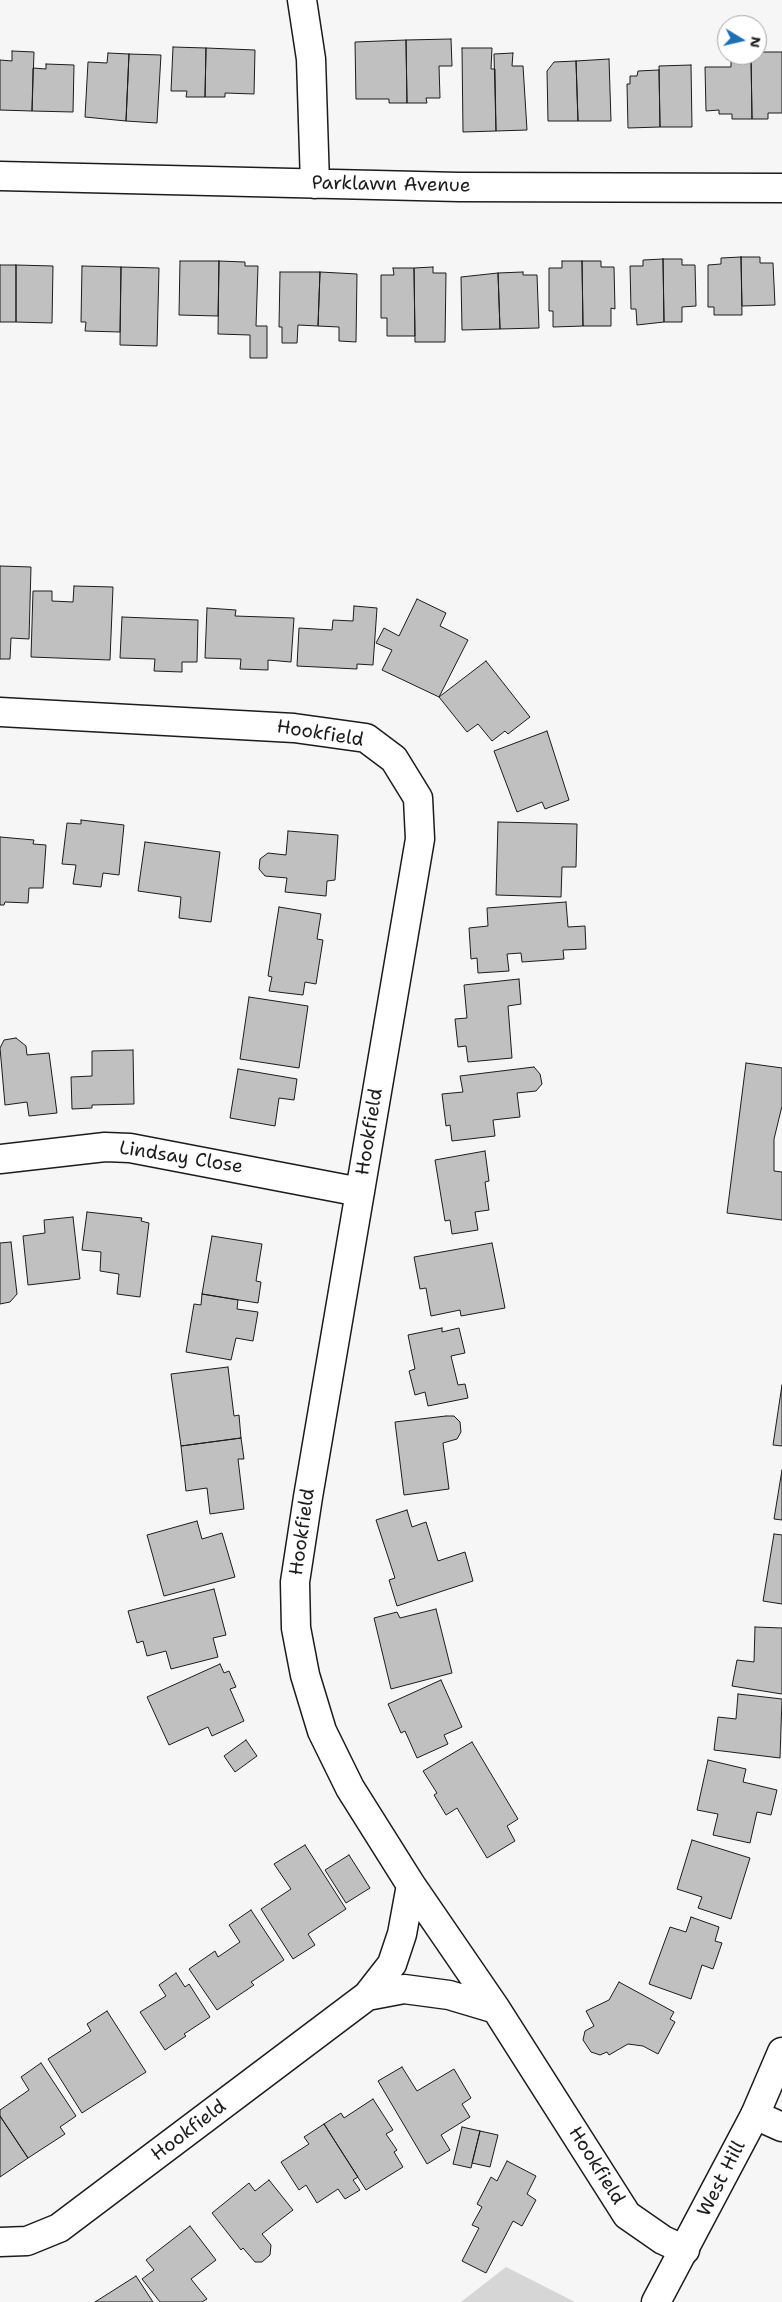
<!DOCTYPE html>
<html>
<head>
<meta charset="utf-8">
<style>
	body { margin:0 }
	#map { position:relative; width:782px; height:2302px; overflow:hidden; background:#f6f6f6; font-family:"Shantell Sans",sans-serif }
	canvas { display:block }
	.north { position:absolute; left:717px; top:15px; width:50px; height:50px; box-sizing:border-box; background:#fff; border:1px solid #a4a4a4; border-radius:50%; rotate:99deg; font-size:14px; font-weight:700; line-height:20px; text-align:center; color:#1c1c1c }
	.north::after { content:''; display:block; margin:auto; width:18px; height:22px; background:#1f6fb2; clip-path:polygon(50% 0,100% 100%,50% 72%,0 100%) }
</style>
</head>
<body>
<div id="map">
<canvas width="782" height="2302"></canvas>
<div class="north">N</div>
</div>
<script>
const context = document.querySelector('canvas').getContext('2d');
context.lineJoin = 'round';
function fillPath(path, color) { context.fillStyle = color; context.fill(path, 'evenodd'); }
const poly = rows => new Path2D(rows.map(r => 'M' + r).join(''));
function strokePath(path, color, width, dash) { context.strokeStyle = color; context.lineWidth = width; context.lineCap = dash ? 'butt' : 'round'; context.setLineDash(dash || []); context.stroke(path); }
function drawText(font, color, halo, rows, align = 'center') {
  context.font = font + ' "Shantell Sans",sans-serif'; context.lineWidth = 5; context.setLineDash([]); context.textBaseline = 'middle'; context.strokeStyle = halo; context.fillStyle = color; for (const [text, x, y, turn = 0] of rows) {
    context.save(); context.translate(x, y); context.rotate((+turn || 0) * Math.PI / 180); context.textAlign = isNaN(turn) ? turn : align; if (halo) context.strokeText(text, 0, 0); context.fillText(text, 0, 0); context.restore();
  }
}
fillPath(poly([
	[506,2267,575,2302,461,2302]
]), '#d6d6d6');
const building = poly([
	[451,39,452,66,439,66,440,98,426,98,427,103,407,103,406,40,451,39],
	[406,40,407,103,389,103,389,99,356,99,355,42,406,40],
	[173,47,206,48,205,97,186,97,187,91,171,91,173,47],
	[206,48,255,50,254,94,225,93,225,97,205,97,206,48],
	[462,48,492,48,491,69,495,69,496,131,463,132,462,48],
	[12,51,34,52,32,111,0,110,0,60,12,61,12,51],
	[757,52,782,52,782,113,768,113,768,119,752,119,751,55,757,55,757,52],
	[108,53,129,54,126,121,85,117,88,62,107,63,108,53],
	[513,53,512,66,523,66,527,130,496,131,494,54,513,53],
	[129,54,161,55,157,123,126,121,129,54],
	[751,55,752,119,732,119,732,114,719,114,719,110,706,111,705,67,731,67,731,56,751,55],
	[609,59,611,121,578,121,576,61,609,59],
	[576,61,578,121,548,121,547,71,554,62,576,61],
	[46,64,74,65,73,112,32,111,33,68,46,69,46,64],
	[691,65,692,127,660,127,659,66,691,65],
	[659,70,660,127,628,128,627,84,630,84,630,76,637,76,638,71,659,70],
	[741,257,742,315,714,315,714,307,708,307,708,265,721,264,721,258,741,257],
	[741,257,760,257,760,263,773,263,775,305,742,306,741,257],
	[663,259,682,259,682,265,695,265,696,306,682,307,682,322,664,322,663,259],
	[663,259,664,322,637,325,636,309,631,309,630,266,643,266,643,260,663,259],
	[180,261,219,261,218,316,179,315,180,261],
	[219,261,245,262,245,266,258,266,256,326,267,326,267,358,250,358,250,335,218,334,219,261],
	[562,261,582,261,583,326,553,327,553,311,549,311,549,268,562,268,562,261],
	[582,261,601,261,601,267,614,267,615,309,611,308,611,326,583,326,582,261],
	[0,265,16,265,16,322,0,322,0,265],
	[16,265,53,266,52,323,16,322,16,265],
	[82,266,121,267,120,332,85,331,86,322,81,322,82,266],
	[121,267,159,268,157,346,120,345,121,267],
	[433,267,433,273,446,273,445,342,415,342,414,268,433,267],
	[393,268,414,268,415,336,387,336,387,318,381,318,381,275,394,275,393,268],
	[280,272,320,272,318,326,298,325,297,343,282,343,282,327,279,327,280,272],
	[320,272,357,274,356,342,339,341,339,327,318,326,320,272],
	[523,272,523,275,537,275,539,328,500,329,498,273,523,272],
	[498,273,500,329,462,330,461,277,498,273],
	[0,566,31,567,29,639,11,638,10,659,0,659,0,566],
	[74,586,113,587,110,660,31,657,33,591,52,591,52,601,73,602,74,586],
	[417,599,446,613,440,626,468,640,439,697,382,670,392,650,376,643,384,628,399,636,417,599],
	[354,606,377,608,373,665,357,664,357,669,297,666,299,628,332,630,333,620,353,621,354,606],
	[207,608,236,610,235,616,294,618,291,662,268,660,268,670,240,669,241,659,205,658,207,608],
	[122,617,198,620,197,662,182,662,182,672,154,671,155,659,120,658,122,617],
	[486,661,530,717,508,734,505,731,492,741,478,724,467,732,439,697,486,661],
	[547,731,569,800,545,809,542,802,517,812,494,751,547,731],
	[81,820,124,825,119,875,103,873,101,887,73,884,76,865,62,864,67,823,81,824,81,820],
	[498,822,577,824,576,867,562,867,561,897,496,895,498,822],
	[288,831,338,835,335,880,327,881,326,896,285,892,287,878,265,876,259,869,260,859,268,853,286,855,288,831],
	[0,837,34,840,33,844,46,845,43,888,29,888,28,903,5,902,4,905,0,905,0,837],
	[145,842,220,852,211,922,179,918,181,897,138,891,145,842],
	[566,902,568,927,585,926,586,949,563,950,564,959,522,962,521,953,507,954,509,971,478,973,477,958,471,959,469,928,488,926,487,908,566,902],
	[279,907,321,914,317,939,323,940,316,984,305,982,303,995,269,991,272,977,268,976,279,907],
	[519,979,521,1004,508,1006,512,1058,468,1062,466,1046,458,1047,455,1019,467,1018,464,985,519,979],
	[249,997,308,1006,299,1068,240,1059,249,997],
	[16,1038,26,1046,27,1055,49,1053,57,1113,29,1116,27,1102,5,1105,0,1048,4,1040,16,1038],
	[133,1050,134,1104,92,1105,92,1108,72,1109,71,1077,92,1076,92,1051,133,1050],
	[746,1063,782,1068,782,1106,774,1139,774,1171,782,1172,782,1220,727,1213,746,1063],
	[534,1067,540,1074,542,1084,536,1091,517,1093,520,1117,493,1120,495,1136,452,1141,450,1125,446,1126,442,1094,463,1092,460,1076,534,1067],
	[238,1069,297,1079,294,1100,279,1098,275,1126,230,1118,238,1069],
	[485,1151,489,1181,485,1182,489,1210,475,1212,478,1230,452,1234,450,1220,445,1221,435,1160,485,1151],
	[87,1212,142,1218,141,1221,149,1223,140,1297,117,1294,119,1274,100,1271,101,1252,82,1250,87,1212],
	[73,1217,80,1279,28,1285,23,1236,45,1233,44,1220,73,1217],
	[212,1236,262,1244,256,1281,261,1282,258,1303,202,1294,212,1236],
	[11,1242,17,1294,10,1302,0,1304,0,1243,11,1242],
	[492,1243,505,1308,461,1316,460,1310,431,1316,426,1288,420,1289,414,1257,492,1243],
	[202,1294,238,1300,237,1309,258,1312,253,1341,236,1338,231,1360,186,1352,194,1304,201,1305,202,1294],
	[442,1328,442,1332,459,1328,465,1353,451,1356,458,1385,465,1384,468,1398,428,1406,425,1392,415,1395,409,1371,415,1369,408,1335,442,1328],
	[228,1367,234,1416,239,1415,241,1438,181,1446,171,1374,228,1367],
	[782,1385,782,1446,773,1445,782,1385],
	[446,1416,454,1416,460,1422,461,1432,457,1439,443,1443,449,1489,404,1495,395,1422,446,1416],
	[241,1438,244,1459,238,1459,244,1509,210,1514,207,1488,186,1491,181,1446,241,1438],
	[782,1470,782,1520,774,1519,782,1470],
	[407,1510,412,1527,426,1522,438,1561,465,1552,473,1581,397,1606,389,1580,395,1578,376,1520,407,1510],
	[197,1521,202,1539,222,1533,235,1577,164,1596,147,1535,197,1521],
	[774,1534,782,1535,782,1604,763,1601,774,1534],
	[214,1589,226,1635,213,1638,218,1657,171,1669,166,1651,147,1656,143,1641,137,1643,128,1611,214,1589],
	[436,1609,452,1673,391,1689,374,1618,397,1612,400,1618,436,1609],
	[755,1627,782,1628,782,1694,732,1686,737,1660,754,1662,755,1627],
	[220,1664,224,1673,229,1671,236,1687,230,1689,244,1721,212,1736,208,1727,169,1745,147,1697,220,1664],
	[441,1680,462,1727,444,1735,448,1744,417,1758,405,1731,401,1733,388,1704,441,1680],
	[738,1694,782,1699,780,1758,714,1750,718,1717,736,1719,738,1694],
	[246,1740,257,1756,235,1772,224,1756,246,1740],
	[472,1742,518,1819,507,1826,515,1841,487,1858,457,1808,446,1815,434,1795,437,1793,423,1771,472,1742],
	[708,1760,746,1769,743,1782,777,1790,771,1815,757,1812,750,1843,713,1835,718,1814,697,1810,708,1760],
	[692,1840,750,1858,731,1919,698,1908,702,1897,677,1889,692,1840],
	[305,1845,346,1909,308,1934,315,1945,293,1959,261,1909,291,1889,274,1864,305,1845],
	[349,1855,370,1888,346,1903,325,1870,349,1855],
	[251,1910,284,1960,251,1982,254,1985,217,2010,189,1969,215,1951,218,1957,240,1942,229,1925,251,1910],
	[691,1917,719,1927,715,1941,722,1943,713,1969,702,1965,691,1999,649,1984,670,1927,686,1932,691,1917],
	[176,1973,185,1987,189,1984,210,2017,184,2034,186,2036,165,2050,140,2012,166,1996,159,1985,176,1973],
	[619,1982,674,2012,670,2019,675,2022,658,2054,643,2046,628,2044,609,2055,607,2052,600,2055,591,2052,583,2040,585,2031,594,2026,586,2011,609,2000,619,1982],
	[107,2011,146,2072,82,2113,48,2059,91,2031,87,2024,107,2011],
	[41,2063,76,2116,60,2127,65,2134,28,2158,0,2116,0,2110,29,2090,21,2077,41,2063],
	[402,2067,417,2091,454,2069,471,2098,462,2104,470,2117,441,2135,450,2150,427,2164,378,2081,402,2067],
	[373,2099,393,2130,386,2134,397,2150,394,2152,403,2167,366,2190,324,2124,341,2113,344,2118,373,2099],
	[0,2116,28,2158,0,2177,0,2116],
	[324,2124,358,2177,353,2180,360,2190,345,2199,338,2189,317,2203,306,2185,299,2190,281,2162,309,2144,304,2137,324,2124],
	[462,2127,480,2131,471,2168,453,2164,462,2127],
	[480,2131,498,2135,490,2167,472,2163,480,2131],
	[507,2161,536,2176,527,2194,536,2200,522,2226,513,2221,486,2273,462,2261,479,2228,472,2225,482,2207,477,2204,491,2177,497,2181,507,2161],
	[269,2180,293,2210,262,2234,271,2245,270,2255,262,2262,255,2262,243,2248,241,2250,212,2213,249,2183,255,2191,269,2180],
	[190,2226,216,2260,191,2279,207,2299,202,2302,160,2302,142,2279,154,2270,146,2260,190,2226],
	[136,2276,153,2302,95,2302,136,2276]
]);
fillPath(building, '#c0c0c0');
strokePath(building, '#1c1c1c', 1);
const minor = poly([
	[302,0,311,59,315,184],
	[0,176,459,187,782,188],
	[0,712,294,728,366,738,394,759,418,798,420,839,308,1497,295,1582,296,1628,305,1675,322,1731,350,1788,411,1885,496,2009,627,2215,663,2240,685,2250],
	[0,1159,105,1147,130,1148,360,1192],
	[367,1996,392,1964,402,1934,411,1885],
	[755,2115,782,2127],
	[0,2242,27,2241,59,2228,367,1996,404,1989,449,1995,496,2009]
]);
const major = poly([
	[656,2302,755,2115,782,2052]
]);
strokePath(minor, '#1c1c1c', 31);
strokePath(major, '#1c1c1c', 31);
strokePath(minor, '#fff', 28);
strokePath(major, '#fff', 28);
drawText('19px', '#1c1c1c', '#fff', [
	["Parklawn Avenue",391,185,1],
	["Hookfield",320,734,9],
	["Hookfield",370,1132,-81],
	["Lindsay Close",181,1158,9],
	["Hookfield",303,1532,-82],
	["Hookfield",189,2131,-37],
	["Hookfield",596,2166,58],
	["West Hill",722,2179,-63]
]);
</script>
</body>
</html>
